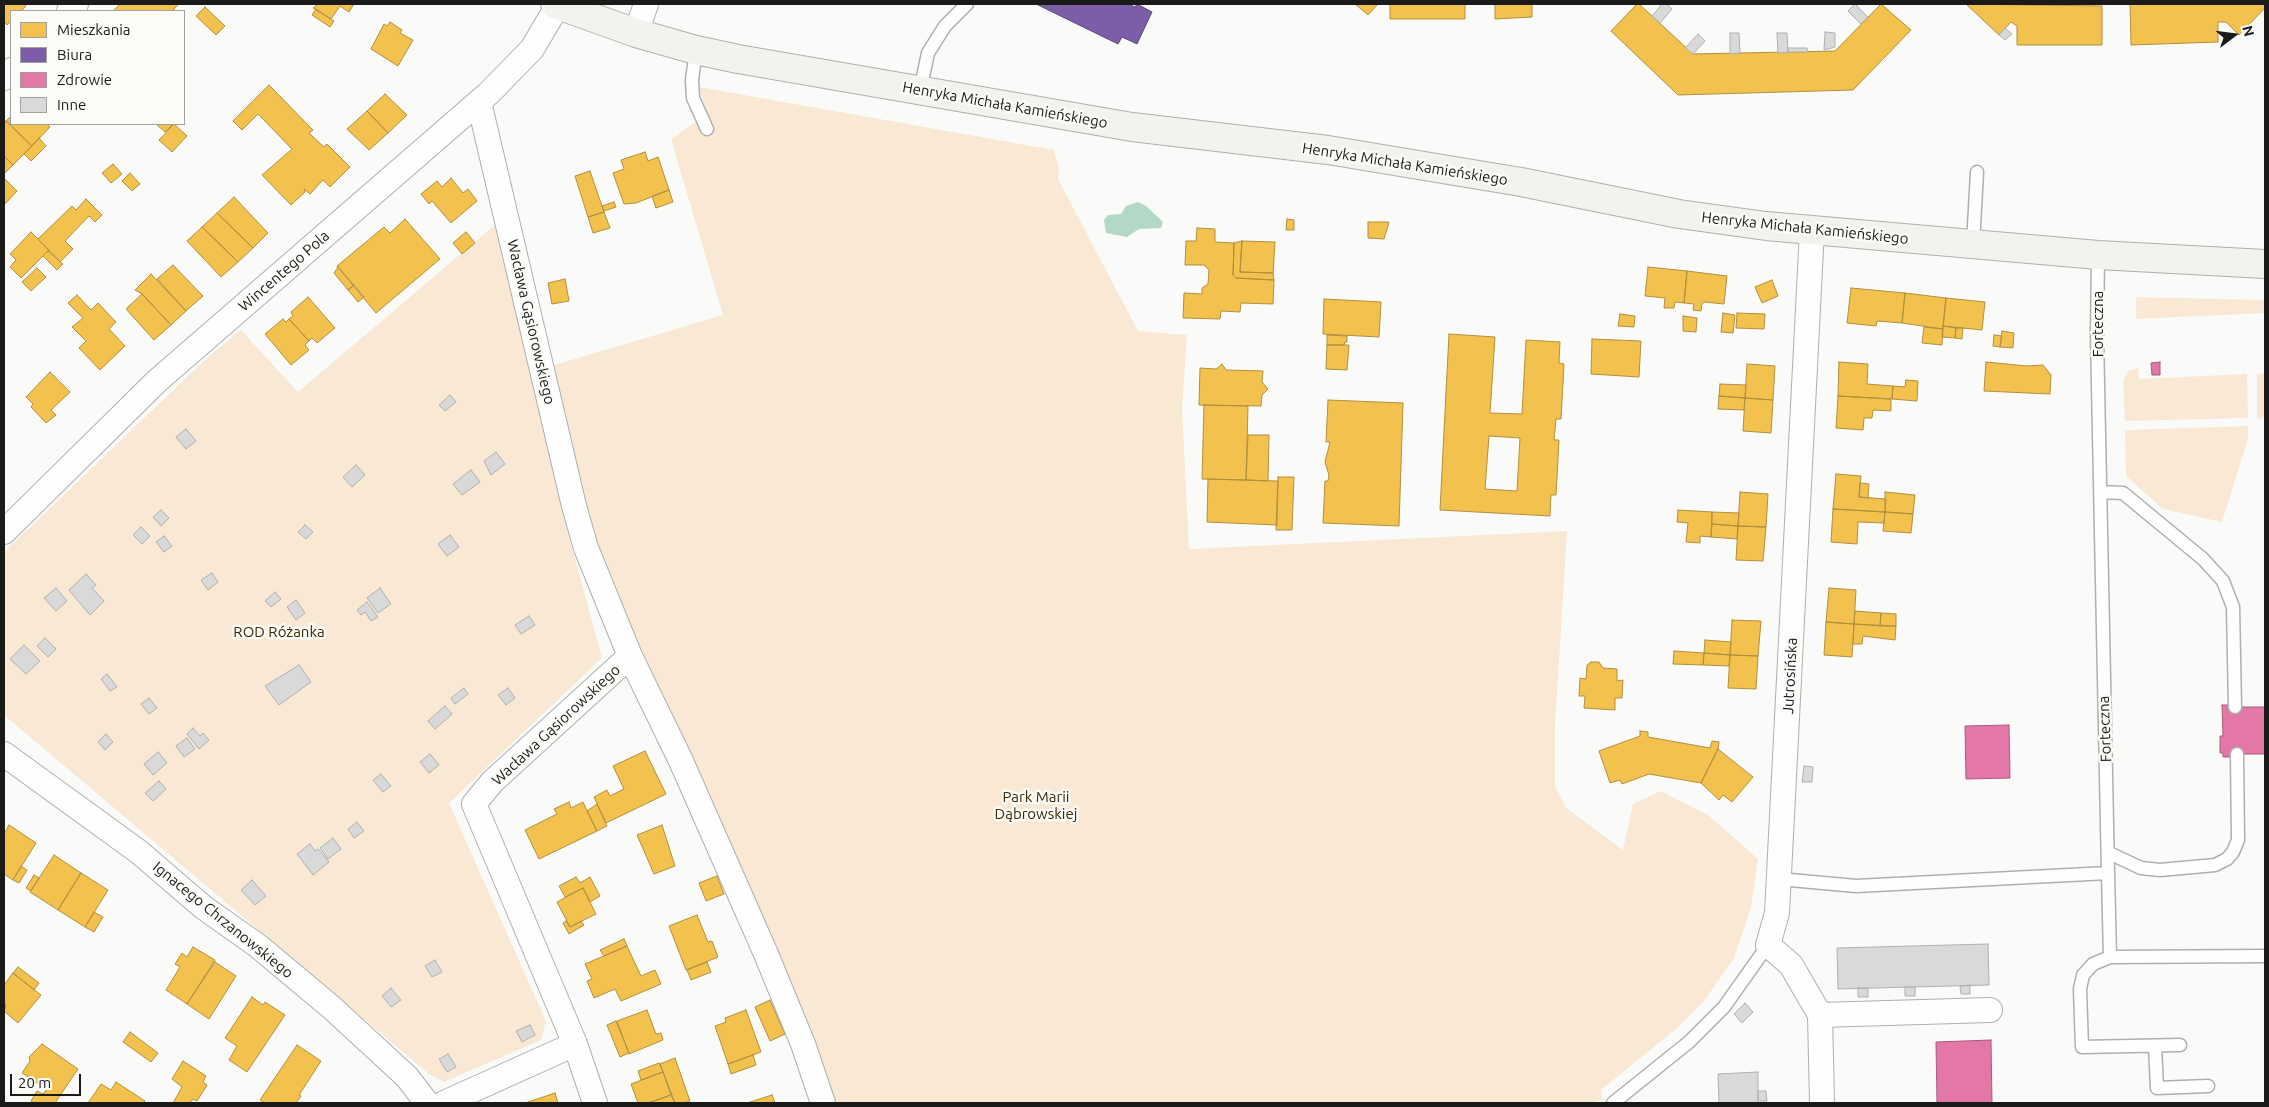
<!DOCTYPE html>
<html>
<head>
<meta charset="utf-8">
<style>
	body { margin:0 }
	#map { position:relative; width:2269px; height:1107px; overflow:hidden; background:#fafbf9; font-family:Ubuntu,sans-serif }
	canvas { display:block }
	.frame { position:absolute; inset:0; border:5px solid #1a1a19; pointer-events:none }
	.legend { position:absolute; left:10px; top:10px; width:175px; height:115px; box-sizing:border-box; background:#fbfcf8; border:1px solid #a1a29f; margin:0; padding:6px 9px; list-style:none; font-size:15px; color:#1a1a19 }
	.legend li { display:flex; align-items:center; gap:10px; height:25px }
	.legend b { width:25px; border:1px solid #a1a29f }
	.north { position:absolute; left:2209px; top:10px; width:50px; height:50px; -webkit-text-stroke:4px #fbfcf8; paint-order:stroke; rotate:75deg; font-size:14px; font-weight:700; line-height:20px; text-align:center; color:#1a1a19 }
	.north::after { content:''; display:block; margin:auto; width:18px; height:22px; background:#1a1a19; clip-path:polygon(50% 0,100% 100%,50% 72%,0 100%) }
	.scale { position:absolute; left:10px; top:1074px; width:71px; height:22px; box-sizing:border-box; border:2px solid #1a1a19; border-top:0; padding-left:6px; font-size:15px; line-height:18px; white-space:nowrap; color:#1a1a19; -webkit-text-stroke:4px #fbfcf8; paint-order:stroke }
</style>
</head>
<body>
<div id="map">
<canvas width="2269" height="1107"></canvas>
<div class="frame"></div>
<ul class="legend">
<li><b style="height:14px;background:#f2c14e"></b>Mieszkania</li>
<li><b style="height:14px;background:#7b5ea7"></b>Biura</li>
<li><b style="height:14px;background:#e377a8"></b>Zdrowie</li>
<li><b style="height:14px;background:#d8d9d8"></b>Inne</li>
</ul>
<div class="north">N</div>
<div class="scale">20 m</div>
</div>
<script>
const context = document.querySelector('canvas').getContext('2d');
context.lineJoin = 'round';
function fillPath(path, color) { context.fillStyle = color; context.fill(path, 'evenodd'); }
const poly = rows => new Path2D(rows.map(r => 'M' + r).join(''));
function strokePath(path, color, width, dash) { context.strokeStyle = color; context.lineWidth = width; context.lineCap = dash ? 'butt' : 'round'; context.setLineDash(dash || []); context.stroke(path); }
function drawText(font, color, halo, rows, align = 'center') {
  context.font = font + ' Ubuntu,sans-serif'; context.lineWidth = 5; context.setLineDash([]); context.textBaseline = 'middle'; context.strokeStyle = halo; context.fillStyle = color; for (const [text, x, y, turn = 0] of rows) {
    context.save(); context.translate(x, y); context.rotate((+turn || 0) * Math.PI / 180); context.textAlign = isNaN(turn) ? turn : align; if (halo) context.strokeText(text, 0, 0); context.fillText(text, 0, 0); context.restore();
  }
}
fillPath(poly([
	[699,87,1054,150,1059,169,1058,179,1138,331,1187,335,1182,409,1189,549,1567,531,1555,726,1555,786,1566,808,1623,850,1633,804,1661,791,1708,815,1758,859,1751,908,1734,958,1704,1001,1676,1029,1601,1090,1602,1099,1595,1103,834,1103,602,558,580,486,551,366,723,315,671,139,707,114],
	[496,224,564,518,602,658,449,803,546,1021,541,1040,444,1082,430,1075,4,715,4,552,209,356,241,330,298,392],
	[2136,297,2265,300,2265,313,2136,319],
	[2138,368,2139,379,2247,374,2248,418,2125,421,2123,381,2128,371],
	[2265,373,2265,418,2257,419,2257,374],
	[2248,426,2248,439,2222,522,2163,509,2126,476,2125,430]
]), '#f9e8d4');
fillPath(poly([
	[1138,202,1146,206,1163,222,1161,228,1139,229,1127,237,1106,233,1104,220,1108,215,1121,214,1126,206]
]), '#b2d9c6');
const homes = poly([
	[4,4,24,4,26,6,21,11,11,11,11,21,7,25,4,22,4,4],
	[120,4,179,4,172,11,116,11,114,10,120,4],
	[318,4,354,4,349,12,340,6,331,19,313,8,318,4],
	[1355,4,1378,4,1368,15,1355,4],
	[1390,4,1465,4,1465,19,1390,19,1390,4],
	[1495,4,1532,4,1532,17,1495,19,1495,4],
	[1637,4,1639,4,1693,54,1835,51,1881,4,1911,30,1853,90,1678,95,1611,31,1637,4],
	[1966,4,2102,6,2102,45,2017,45,2017,26,2011,22,1999,35,1966,4],
	[2130,4,2265,4,2265,8,2239,35,2226,22,2218,22,2218,42,2131,45,2130,4],
	[205,7,225,26,216,35,196,16,205,7],
	[316,9,334,21,330,27,312,15,316,9],
	[390,22,402,30,400,33,413,40,398,66,371,49,384,24,387,26,390,22],
	[269,85,313,130,309,133,324,147,327,144,350,167,330,187,323,180,310,194,304,189,305,192,291,205,262,175,292,149,258,114,242,130,233,121,269,85],
	[385,94,407,115,388,133,367,111,385,94],
	[367,111,388,133,369,150,347,129,367,111],
	[11,116,11,124,47,124,50,127,32,146,6,121,11,116],
	[6,121,32,146,13,165,4,156,4,124,6,121],
	[156,124,173,124,165,132,156,124],
	[174,124,187,136,172,152,159,140,174,124],
	[39,138,46,146,31,161,24,154,39,138],
	[645,152,648,161,658,157,669,190,636,203,624,204,613,173,624,169,621,160,645,152],
	[4,156,13,165,4,174,4,156],
	[113,164,122,174,111,183,102,173,113,164],
	[590,171,604,212,588,217,575,176,590,171],
	[130,173,140,184,132,191,122,181,130,173],
	[4,178,17,191,5,204,4,203,4,178],
	[451,178,463,193,468,189,477,201,451,223,432,201,429,204,421,194,437,181,442,187,451,178],
	[669,190,673,202,656,208,652,196,669,190],
	[234,197,268,233,253,248,217,213,234,197],
	[86,199,102,215,95,222,89,216,65,241,73,249,60,262,38,239,72,206,76,210,86,199],
	[614,202,616,207,604,211,602,206,614,202],
	[604,212,610,228,593,233,588,217,604,212],
	[217,213,253,248,238,262,202,227,217,213],
	[405,219,440,259,376,313,337,266,384,227,390,233,405,219],
	[1287,219,1294,220,1294,230,1286,230,1287,219],
	[1368,222,1389,222,1384,239,1368,238,1368,222],
	[202,227,238,262,221,277,187,241,202,227],
	[1197,228,1215,229,1215,242,1234,243,1233,275,1236,278,1274,280,1273,304,1241,303,1240,312,1221,311,1220,319,1183,318,1184,293,1202,294,1202,288,1208,284,1209,270,1204,265,1185,265,1186,241,1196,241,1197,228],
	[31,232,49,250,21,278,10,267,16,260,10,254,31,232],
	[466,232,475,243,462,254,453,243,466,232],
	[1242,241,1240,272,1273,273,1274,280,1236,278,1233,275,1234,243,1242,241],
	[1242,241,1275,242,1273,273,1240,272,1242,241],
	[48,251,63,264,57,270,43,256,48,251],
	[173,265,203,296,186,311,157,279,173,265],
	[338,267,354,285,348,290,334,273,338,267],
	[1648,267,1687,271,1684,303,1675,302,1674,308,1664,308,1665,298,1645,296,1648,267],
	[37,268,46,277,31,291,22,282,37,268],
	[1687,271,1727,276,1724,304,1704,302,1702,304,1701,311,1693,310,1694,304,1684,303,1687,271],
	[151,274,186,311,171,325,142,294,135,290,151,274],
	[565,279,569,301,552,304,548,283,565,279],
	[1772,280,1778,296,1762,303,1755,287,1772,280],
	[354,285,364,297,358,302,348,290,354,285],
	[1851,288,1905,293,1902,323,1877,321,1876,326,1847,323,1851,288],
	[1905,293,1946,298,1943,329,1902,323,1905,293],
	[142,294,171,325,154,340,126,309,142,294],
	[77,295,91,310,98,303,116,322,109,329,125,346,100,370,79,348,86,341,72,327,83,318,68,303,77,295],
	[308,297,335,328,317,343,312,338,309,341,289,319,293,316,291,312,308,297],
	[1946,298,1985,302,1982,330,1943,326,1946,298],
	[1324,299,1381,302,1379,337,1323,334,1324,299],
	[1723,313,1735,315,1733,333,1721,332,1723,313],
	[1737,313,1765,314,1764,329,1736,328,1737,313],
	[1620,314,1635,316,1634,327,1618,326,1620,314],
	[1683,316,1697,318,1696,332,1683,331,1683,316],
	[283,319,286,322,289,319,309,341,305,345,309,350,291,365,265,334,283,319],
	[1943,326,1956,328,1955,338,1942,337,1943,326],
	[1924,327,1943,329,1942,345,1922,343,1924,327],
	[1956,328,1963,328,1962,339,1955,338,1956,328],
	[2002,331,2014,333,2013,348,2000,347,2002,331],
	[1449,334,1495,337,1490,413,1522,414,1526,340,1560,342,1559,363,1564,364,1561,419,1556,419,1554,440,1559,440,1556,495,1551,495,1550,516,1440,510,1449,334],
	[1489,436,1520,438,1517,491,1485,489,1489,436],
	[1327,335,1347,336,1347,342,1345,342,1344,345,1327,345,1327,335],
	[1994,335,2002,336,2000,347,1993,346,1994,335],
	[1592,339,1641,341,1639,377,1591,374,1592,339],
	[1327,345,1349,345,1347,370,1326,369,1327,345],
	[1839,362,1868,364,1867,384,1893,386,1892,399,1838,396,1839,362],
	[1986,362,2027,366,2043,365,2051,375,2050,394,1984,391,1986,362],
	[1222,364,1226,370,1263,371,1262,382,1268,389,1262,395,1261,406,1199,405,1200,368,1216,369,1222,364],
	[1747,364,1775,366,1773,400,1745,398,1747,364],
	[50,372,70,392,51,410,56,415,46,423,31,407,33,404,26,397,50,372],
	[1906,380,1918,381,1917,401,1892,399,1893,386,1905,387,1906,380],
	[1720,384,1746,385,1745,398,1719,396,1720,384],
	[1719,396,1745,398,1744,410,1718,409,1719,396],
	[1838,396,1891,399,1891,411,1873,410,1872,418,1864,418,1863,430,1836,428,1838,396],
	[1745,398,1773,400,1771,433,1743,431,1745,398],
	[1328,400,1403,403,1399,526,1323,523,1325,481,1328,481,1329,475,1325,462,1330,442,1326,442,1328,400],
	[1204,405,1248,406,1246,480,1202,479,1204,405],
	[1248,435,1269,435,1268,481,1246,480,1248,435],
	[1836,474,1861,476,1859,497,1886,499,1885,512,1833,509,1836,474],
	[1278,477,1294,477,1292,530,1276,530,1278,477],
	[1208,479,1278,481,1277,525,1207,522,1208,479],
	[1860,483,1869,484,1868,498,1859,497,1860,483],
	[1740,492,1768,494,1766,527,1738,526,1740,492],
	[1885,492,1915,495,1913,514,1885,512,1885,492],
	[1833,509,1885,512,1884,523,1858,522,1857,544,1831,542,1833,509],
	[1678,510,1712,512,1711,537,1700,536,1700,543,1686,542,1688,523,1677,522,1678,510],
	[1712,512,1739,513,1738,526,1712,524,1712,512],
	[1885,512,1913,514,1911,533,1883,531,1885,512],
	[1712,524,1738,526,1737,539,1711,537,1712,524],
	[1738,526,1766,527,1763,561,1736,560,1738,526],
	[1829,588,1856,590,1854,624,1826,622,1829,588],
	[1855,611,1881,613,1880,626,1854,624,1855,611],
	[1881,613,1896,614,1896,626,1880,626,1881,613],
	[1732,620,1761,621,1758,656,1730,655,1732,620],
	[1826,622,1854,624,1852,657,1824,655,1826,622],
	[1854,624,1896,626,1895,640,1863,636,1862,644,1853,644,1854,624],
	[1705,640,1731,642,1730,655,1704,653,1705,640],
	[1674,651,1704,653,1703,665,1673,664,1674,651],
	[1704,653,1730,655,1729,666,1703,665,1704,653],
	[1730,655,1758,656,1756,689,1728,688,1730,655],
	[1591,662,1599,662,1603,668,1617,669,1617,681,1623,680,1622,698,1615,698,1615,710,1584,708,1585,696,1579,696,1580,678,1586,679,1587,665,1591,662],
	[1640,731,1648,732,1648,737,1710,748,1712,741,1719,742,1718,749,1701,783,1649,774,1622,784,1620,780,1610,783,1599,751,1640,736,1640,731],
	[1718,749,1753,777,1732,802,1723,795,1719,800,1701,783,1718,749],
	[645,751,666,794,606,823,594,797,607,790,610,796,624,789,613,766,645,751],
	[569,802,571,808,583,802,597,831,539,859,525,830,557,814,554,809,569,802],
	[597,804,607,826,597,831,587,811,597,804],
	[9,825,36,843,13,880,4,874,4,834,9,825],
	[662,825,675,866,654,874,637,835,662,825],
	[54,855,81,873,58,910,30,892,54,855],
	[21,866,27,870,19,883,13,880,21,866],
	[81,873,108,890,85,927,58,910,81,873],
	[34,875,39,878,31,891,26,888,34,875],
	[717,876,724,894,706,901,699,883,717,876],
	[576,877,580,883,590,877,600,896,590,902,583,888,565,897,559,886,576,877],
	[583,888,596,914,570,927,557,902,583,888],
	[94,912,103,917,94,932,85,927,94,912],
	[697,915,708,942,712,941,718,957,686,970,669,926,697,915],
	[566,921,570,927,581,921,584,925,569,934,563,923,566,921],
	[624,939,627,946,604,956,600,950,624,939],
	[627,946,641,976,655,970,661,984,621,1001,615,989,594,998,587,981,592,979,585,964,627,946],
	[193,947,215,960,187,1004,166,990,180,967,175,964,182,953,187,957,193,947],
	[215,962,236,976,209,1019,187,1004,215,962],
	[707,962,711,972,691,980,687,970,707,962],
	[18,967,39,983,34,990,13,973,18,967],
	[13,973,41,995,18,1023,4,1011,6,1005,4,1003,4,985,13,973],
	[252,997,263,1005,265,1002,285,1015,247,1072,229,1060,237,1046,225,1038,252,997],
	[770,1000,785,1034,770,1041,755,1007,770,1000],
	[647,1010,656,1034,661,1033,663,1040,629,1054,617,1021,647,1010],
	[746,1010,761,1052,728,1064,715,1026,726,1022,725,1018,746,1010],
	[616,1021,629,1053,620,1057,607,1025,616,1021],
	[130,1032,158,1053,151,1062,123,1042,130,1032],
	[42,1044,78,1069,55,1103,34,1103,31,1101,37,1091,43,1094,47,1089,22,1073,30,1061,29,1057,42,1044],
	[297,1045,321,1061,299,1095,301,1096,296,1103,265,1103,260,1100,297,1045],
	[753,1055,756,1065,731,1074,728,1064,753,1055],
	[675,1058,690,1101,683,1103,675,1103,660,1064,675,1058],
	[183,1061,206,1076,203,1082,207,1085,197,1101,193,1099,190,1103,173,1103,182,1087,172,1079,183,1061],
	[659,1063,663,1072,641,1080,638,1071,659,1063],
	[663,1072,671,1095,648,1103,638,1103,631,1084,663,1072],
	[116,1082,145,1101,143,1103,88,1103,101,1084,111,1090,116,1082],
	[555,1093,558,1103,525,1103,555,1093],
	[671,1095,675,1103,648,1103,671,1095],
	[772,1095,775,1103,747,1103,772,1095]
]);
fillPath(homes, '#f2c14e');
strokePath(homes, '#b18f3e', 1);
const offices = poly([
	[1036,4,1128,4,1135,7,1137,4,1152,12,1137,44,1122,37,1118,44,1036,4]
]);
fillPath(offices, '#7b5ea7');
strokePath(offices, '#5e4a7c', 1);
const health = poly([
	[2160,362,2160,375,2152,375,2151,363,2160,362],
	[2222,705,2229,705,2229,707,2265,707,2265,754,2231,754,2230,757,2223,757,2223,753,2220,753,2220,736,2223,736,2222,705],
	[2009,725,2010,778,1966,779,1965,726,2009,725],
	[1991,1040,1992,1103,1937,1103,1936,1042,1991,1040]
]);
fillPath(health, '#e377a8');
strokePath(health, '#a75b7d', 1);
const building = poly([
	[1662,4,1667,4,1672,9,1660,23,1652,16,1662,4],
	[1855,4,1868,17,1861,24,1848,11,1855,4],
	[2005,28,2012,34,2005,40,1999,35,2005,28],
	[1825,32,1835,33,1835,47,1824,50,1825,32],
	[1730,33,1739,33,1740,53,1730,54,1730,33],
	[1777,33,1787,33,1788,52,1778,53,1777,33],
	[1698,34,1705,41,1693,54,1685,48,1698,34],
	[1788,48,1807,48,1808,52,1788,52,1788,48],
	[450,395,456,402,445,411,439,405,450,395],
	[186,429,196,441,186,449,176,437,186,429],
	[496,452,505,464,491,475,484,461,496,452],
	[356,465,365,475,352,487,343,477,356,465],
	[471,470,480,482,462,495,453,484,471,470],
	[161,510,169,518,161,526,153,517,161,510],
	[305,525,313,532,306,539,298,532,305,525],
	[141,527,150,536,142,544,133,535,141,527],
	[450,535,459,547,447,556,438,544,450,535],
	[164,536,172,546,164,552,156,542,164,536],
	[212,573,218,582,208,590,201,580,212,573],
	[86,574,96,585,92,588,104,601,90,615,69,590,86,574],
	[56,588,67,601,56,611,44,598,56,588],
	[380,588,391,604,378,613,367,598,380,588],
	[275,592,281,599,271,607,265,601,275,592],
	[296,600,305,613,296,620,287,607,296,600],
	[367,602,378,617,371,621,365,612,361,615,357,610,367,602],
	[529,616,535,625,521,634,515,625,529,616],
	[45,638,56,649,48,657,37,646,45,638],
	[24,645,40,661,26,674,10,659,24,645],
	[299,665,311,682,279,705,265,686,299,665],
	[107,674,117,687,110,691,101,679,107,674],
	[464,688,468,694,455,704,451,698,464,688],
	[508,688,515,698,506,705,498,695,508,688],
	[149,698,157,708,149,714,141,704,149,698],
	[445,706,452,714,435,729,428,721,445,706],
	[193,728,200,736,203,733,209,740,199,749,187,734,193,728],
	[106,734,113,742,105,750,98,742,106,734],
	[187,738,195,749,184,757,176,746,187,738],
	[158,752,167,763,153,775,144,764,158,752],
	[430,754,439,765,429,773,420,762,430,754],
	[1804,766,1813,767,1812,782,1802,782,1804,766],
	[381,774,391,786,383,792,373,780,381,774],
	[159,781,166,789,153,801,145,793,159,781],
	[357,822,364,831,354,838,348,829,357,822],
	[333,838,341,849,328,859,320,848,333,838],
	[310,844,315,851,318,849,329,862,313,875,297,854,310,844],
	[252,880,266,896,255,905,241,890,252,880],
	[1988,944,1989,985,1838,989,1837,948,1988,944],
	[435,960,442,972,432,977,425,966,435,960],
	[1970,985,1970,994,1961,994,1960,986,1970,985],
	[1905,987,1915,987,1915,996,1905,996,1905,987],
	[391,988,401,1000,391,1007,382,996,391,988],
	[1858,988,1868,988,1868,997,1858,997,1858,988],
	[1745,1003,1753,1012,1742,1023,1734,1014,1745,1003],
	[530,1025,535,1035,522,1042,516,1031,530,1025],
	[448,1054,456,1067,447,1072,439,1059,448,1054],
	[1758,1072,1758,1103,1719,1103,1718,1074,1758,1072],
	[1758,1091,1766,1091,1767,1101,1758,1101,1758,1091]
]);
fillPath(building, '#d8d9d8');
strokePath(building, '#b0b1af', 1);
const lane = poly([
	[696,50,692,80,693,98,707,129],
	[920,91,928,53,945,26,967,4],
	[1973,244,1977,172],
	[2100,492,2123,493,2203,559,2223,581,2233,607,2235,707],
	[2109,853,2141,868,2160,870,2215,865,2227,859,2233,852,2238,840,2237,754],
	[2108,873,2110,957],
	[1779,879,1856,886,2108,873,2097,336,2098,255],
	[2180,1045,2082,1047,2080,989,2083,975,2093,964,2110,957,2265,956],
	[2155,1046,2157,1088,2208,1086],
	[1613,1103,1689,1042,1724,1007,1768,945]
]);
const street = poly([
	[69,11,76,4],
	[636,33,646,4],
	[4,78,11,70],
	[479,102,574,506,586,548,630,656,681,761,766,954,803,1044,823,1103],
	[1812,230,1777,913,1768,945,1791,965,1820,1015,1822,1103],
	[4,532,157,381,489,93,532,49,558,5],
	[4,754,139,852,203,907,258,946,331,1007,407,1077,427,1103],
	[1820,1015,1990,1010],
	[444,1103,575,1044],
	[595,1103,575,1044,474,804,492,782,630,656]
]);
const secondary = poly([
	[555,4,636,33,696,50,738,59,1132,127,1328,150,1521,182,1679,214,1766,226,2098,255,2265,264]
]);
strokePath(lane, '#afafae', 15);
strokePath(street, '#afafae', 26);
strokePath(secondary, '#afafae', 30);
strokePath(lane, '#fefefe', 12);
strokePath(street, '#fefefe', 24);
strokePath(secondary, '#f2f2ef', 28);
drawText('15px', '#1a1a19', '#fbfcf8', [
	["Henryka Michała Kamieńskiego",1005,105,10],
	["Henryka Michała Kamieńskiego",1405,164,9],
	["Henryka Michała Kamieńskiego",1805,228,6],
	["Wincentego Pola",284,271,-41],
	["Wacława Gąsiorowskiego",531,322,77],
	["Forteczna",2098,324,-90],
	["Jutrosińska",1790,676,-87],
	["Wacława Gąsiorowskiego",556,725,-43],
	["Forteczna",2105,729,-92],
	["Ignacego Chrzanowskiego",223,920,39]
]);
drawText('15px', '#3e2603', '#fbfcf8', [
	["ROD Różanka",279,632],
	["Park Marii",1036,797],
	["Dąbrowskiej",1036,814]
]);
</script>
</body>
</html>
